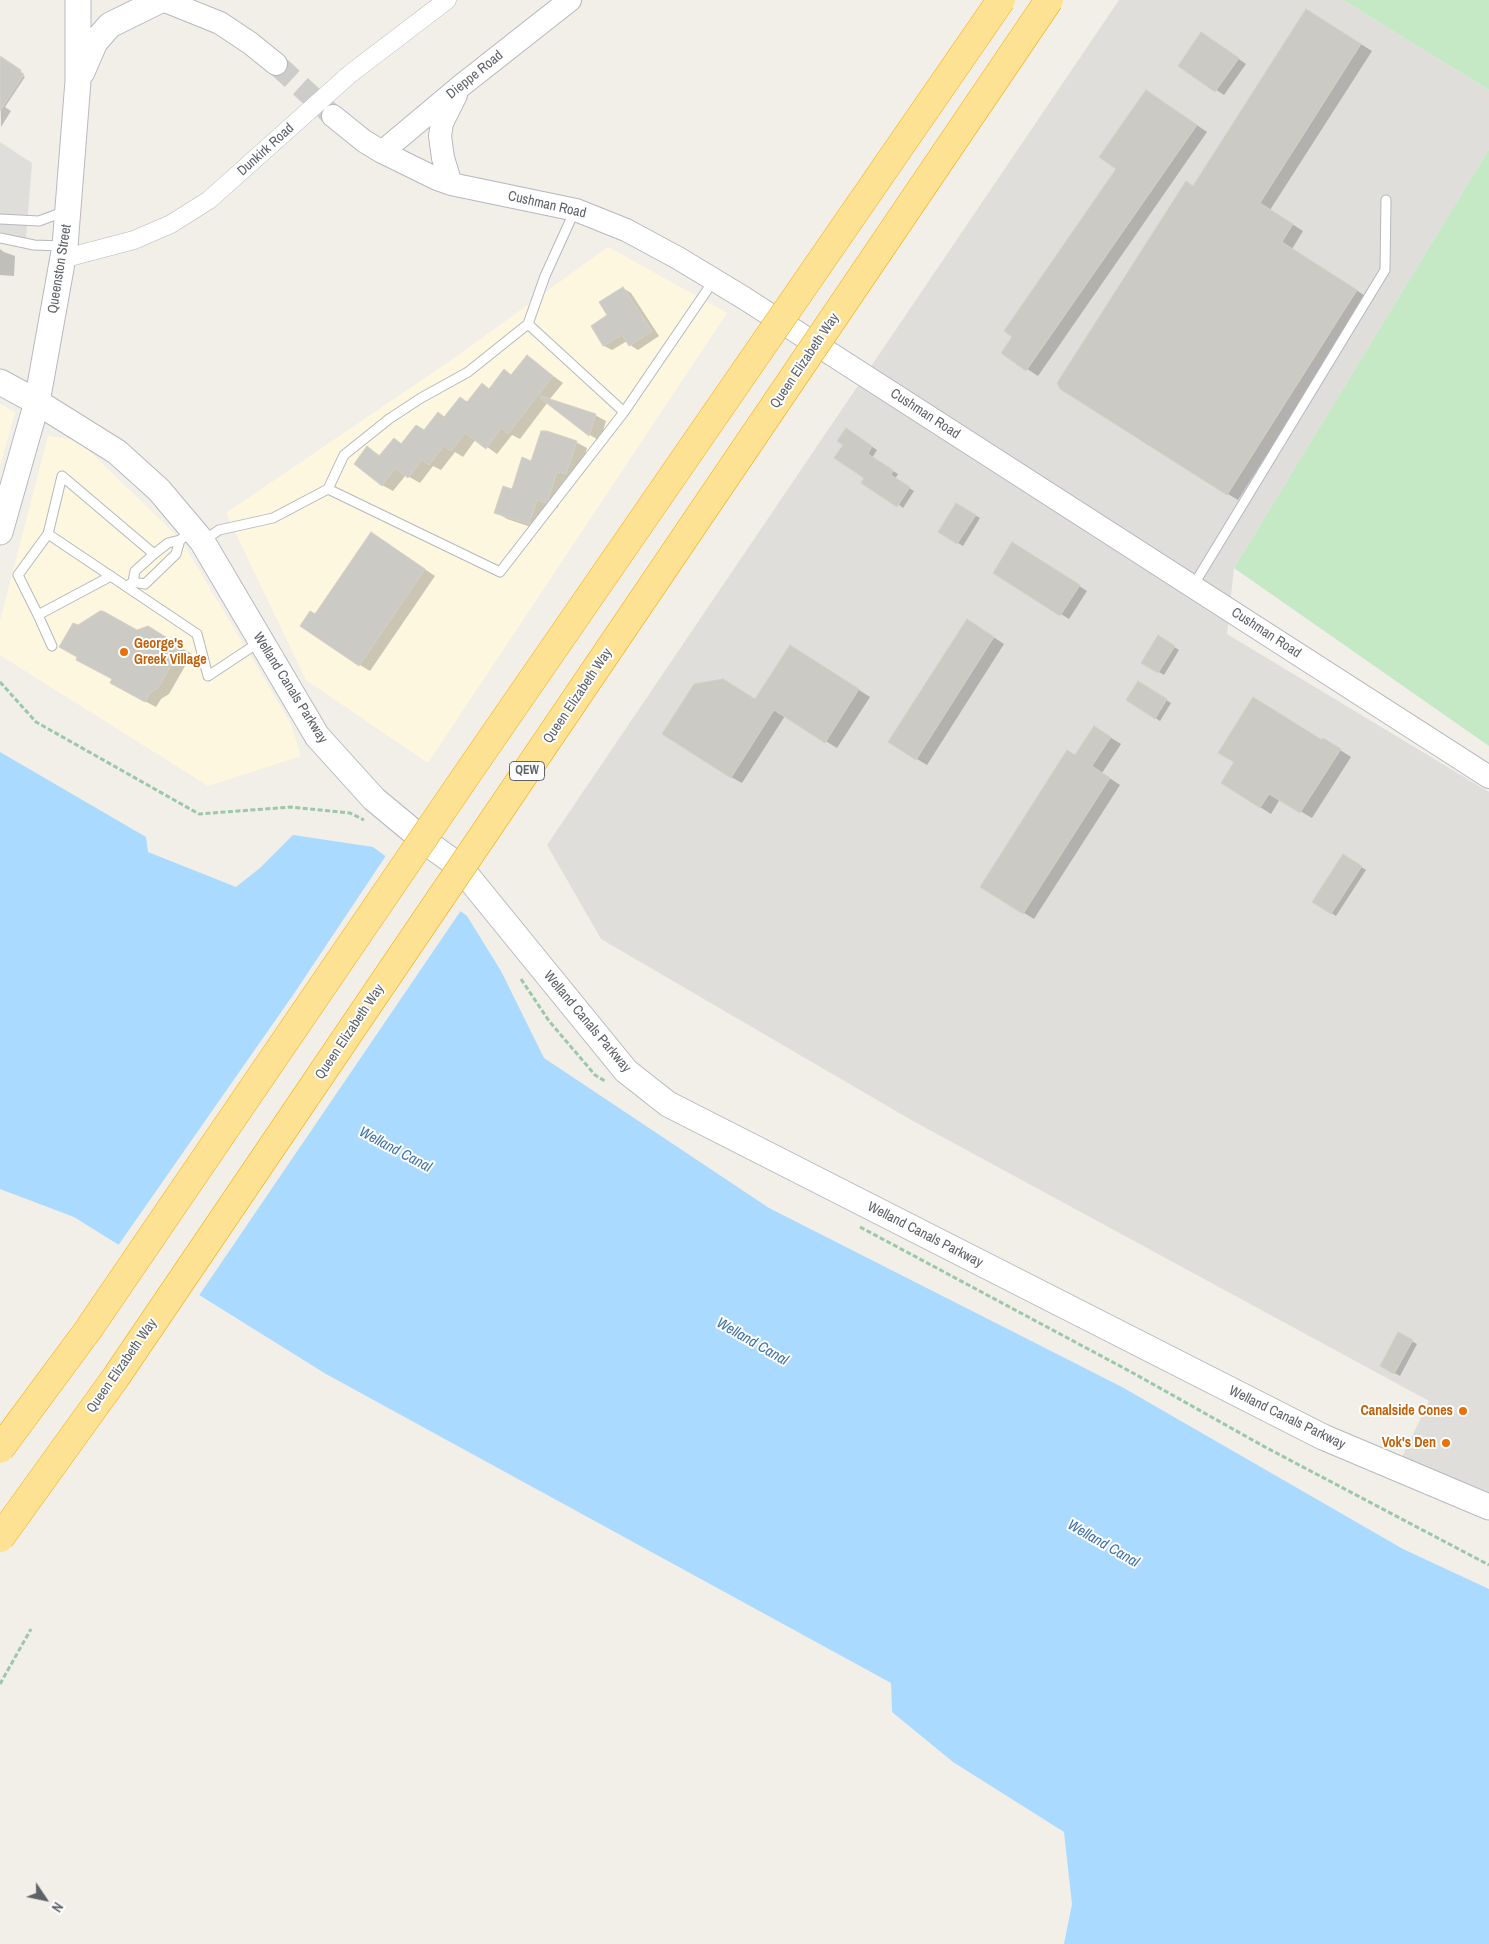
<!DOCTYPE html>
<html>
<head>
<meta charset="utf-8">
<style>
	body { margin:0 }
	#map { position:relative; width:1489px; height:1944px; overflow:hidden; background:#f1efe8; font-family:"Archivo Narrow",sans-serif }
	canvas { display:block }
	.north { position:absolute; left:20px; top:1874px; width:50px; height:50px; -webkit-text-stroke:4px #fff; paint-order:stroke; rotate:124deg; font-size:14px; font-weight:700; line-height:20px; text-align:center; color:#5f6368 }
	.north::after { content:''; display:block; margin:auto; width:18px; height:22px; background:#5f6368; clip-path:polygon(50% 0,100% 100%,50% 72%,0 100%) }
</style>
</head>
<body>
<div id="map">
<canvas width="1489" height="1944"></canvas>
<div class="north">N</div>
</div>
<script>
const context = document.querySelector('canvas').getContext('2d');
context.lineJoin = 'round';
function fillPath(path, color) { context.fillStyle = color; context.fill(path, 'evenodd'); }
const poly = rows => new Path2D(rows.map(r => 'M' + r).join(''));
function strokePath(path, color, width, dash) { context.strokeStyle = color; context.lineWidth = width; context.lineCap = dash ? 'butt' : 'round'; context.setLineDash(dash || []); context.stroke(path); }
function drawText(font, color, halo, rows, align = 'center') {
  context.font = font + ' "Archivo Narrow",sans-serif'; context.lineWidth = 4; context.setLineDash([]); context.textBaseline = 'middle'; context.strokeStyle = halo; context.fillStyle = color; for (const [text, x, y, turn = 0] of rows) {
    context.save(); context.translate(x, y); context.rotate((+turn || 0) * Math.PI / 180); context.textAlign = isNaN(turn) ? turn : align; if (halo) context.strokeText(text, 0, 0); context.fillText(text, 0, 0); context.restore();
  }
}
fillPath(poly([
	[608,247,727,313,428,763,306,680,226,513,450,361],
	[0,404,15,412,0,466],
	[48,436,78,440,181,540,291,724,301,756,208,786,0,655,0,621]
]), '#fef7e0');
fillPath(poly([
	[1119,0,1343,0,1489,90,1489,149,1234,568,1227,634,1489,792,1489,1492,1402,1457,1429,1401,913,1121,601,939,547,845],
	[0,142,32,163,26,239,0,232]
]), '#e0deda');
fillPath(poly([
	[1343,0,1489,0,1489,90],
	[1489,149,1489,746,1234,568]
]), '#c5e8c5');
fillPath(poly([
	[0,752,146,837,148,852,236,887,260,868,293,835,373,847,467,916,501,971,544,1058,769,1208,1122,1387,1403,1549,1489,1589,1489,1944,1064,1944,1072,1904,1064,1832,953,1762,892,1712,891,1683,326,1374,74,1217,0,1189]
]), '#aadaff');
fillPath(poly([
	[387,854,462,909,198,1297,117,1247,293,995]
]), '#f1efe8');
fillPath(poly([
	[1317,17,1372,51,1270,210,1303,231,1292,249,1367,297,1238,500,1228,494,1194,187],
	[1209,38,1246,64,1224,95,1179,65],
	[0,57,22,72,21,74,25,77,5,107,11,111,1,127],
	[1157,98,1207,132,1038,376,1003,353,1118,169],
	[0,249,4,252,15,256,14,276,0,275],
	[623,288,631,293,659,336,638,350,630,345,627,341,612,350,604,346,592,327,609,316],
	[527,357,563,383,549,400,595,415,606,421,600,441,590,435,548,402,520,439,512,435,497,454,476,439,463,457,455,452,441,470,433,466,420,483,406,475,393,491,382,485,368,448,381,456,394,439,403,444,424,431,438,413,445,417,468,403,482,385,490,389,504,371,513,376],
	[851,433,877,450,872,458,898,474,895,479,914,491,903,508,866,477],
	[576,442,587,448,577,480,568,477,558,507,557,508,548,505,540,530,507,519,496,512,532,462],
	[957,505,980,518,963,546,940,532],
	[382,540,435,576,370,671,360,665,316,615],
	[1021,548,1087,591,1069,619,994,572],
	[78,627,137,631,148,628,192,654,169,694,161,699,156,707,122,689,113,679],
	[978,627,1004,644,927,765,917,759],
	[1158,637,1179,650,1164,675,1143,662],
	[801,653,870,697,837,748,785,716,742,783,731,777,756,700],
	[1139,683,1171,703,1160,721,1128,700],
	[1105,734,1121,744,1102,773,1120,785,1034,919,981,887,1076,756],
	[1322,742,1334,746,1351,757,1312,818,1280,799,1271,814,1260,807,1236,762],
	[1344,856,1366,870,1336,916,1314,902],
	[1399,1334,1417,1344,1400,1376,1382,1366]
]), '#0003');
const building = poly([
	[1306,9,1361,44,1260,203,1293,224,1282,242,1357,290,1227,495,1060,389,1057,383,1186,181,1193,186,1306,9],
	[1201,32,1239,58,1215,92,1178,66,1201,32],
	[0,56,21,70,20,72,24,74,0,111,0,56],
	[1146,90,1197,125,1026,371,1001,353,1012,337,1004,331,1116,169,1099,157,1146,90],
	[623,287,652,331,629,346,622,335,603,346,591,326,607,315,599,302,623,287],
	[527,355,553,376,508,434,501,428,486,449,465,433,451,451,444,446,429,465,422,460,408,478,395,468,382,486,354,464,367,446,379,456,394,438,401,444,416,425,424,430,438,412,444,417,460,397,467,402,482,383,489,389,504,369,511,375,527,355],
	[541,396,596,414,589,436,540,398,541,396],
	[846,428,872,446,868,454,893,470,891,475,910,487,897,507,861,483,864,478,834,458,843,445,837,441,846,428],
	[541,431,547,431,577,441,566,474,557,472,548,500,546,503,537,500,529,524,494,513,503,486,512,489,522,457,531,461,541,431],
	[956,503,976,515,957,544,938,532,956,503],
	[371,532,425,569,359,666,300,626,310,611,315,614,371,532],
	[1012,542,1080,585,1060,616,993,573,1012,542],
	[100,611,103,611,137,630,148,626,182,647,158,688,150,693,145,702,110,683,112,679,76,660,77,657,59,647,73,623,78,625,100,611],
	[967,619,994,637,916,760,888,742,967,619],
	[1158,635,1175,646,1158,673,1141,663,1158,635],
	[790,645,859,689,825,743,774,710,731,778,662,734,694,684,723,679,755,699,790,645],
	[1138,681,1167,699,1155,719,1126,700,1138,681],
	[1253,697,1322,740,1323,738,1341,749,1300,813,1269,794,1260,808,1221,783,1234,762,1218,753,1253,697],
	[1094,726,1111,737,1092,766,1110,778,1023,914,980,887,1067,750,1075,755,1094,726],
	[1343,854,1362,866,1331,914,1312,902,1343,854],
	[1398,1332,1413,1340,1394,1374,1380,1366,1398,1332]
]);
fillPath(building, '#cccac5');
strokePath(building, '#d6d1c6', 1);
strokePath(poly([
	[276,64,333,116]
]), '#ccccc8', 22, [22, 11]);
const service = poly([
	[0,219,39,221,66,211],
	[0,238,34,245,64,246],
	[528,324,624,412],
	[328,489,500,572,624,412,714,280],
	[203,541,219,530,273,518,328,489,344,455,389,419,421,398,468,372,528,324,545,276,575,210],
	[154,554,62,476,48,534,197,634,208,676,261,641],
	[133,582,145,584,176,554,180,540],
	[127,586,133,582,135,571,154,554,168,543,180,540,191,532],
	[1193,586,1385,270,1386,200],
	[38,615,18,575,48,534],
	[52,646,38,615,111,576]
]);
const minor = poly([
	[62,259,134,240,171,224,209,200,350,74,447,0]
]);
const tertiary = poly([
	[163,0,220,23,250,43,276,64],
	[333,116,364,141,382,152,437,179,451,184,576,210,626,230,678,258,744,298,1489,777],
	[382,152,462,85,570,0],
	[451,184,443,158,440,136,442,123,456,95]
]);
const secondary = poly([
	[82,72,95,42,110,25,161,0],
	[0,382,37,402,117,452,159,490,202,541,317,736,374,799,427,843,459,866,626,1071,668,1104,1323,1437,1489,1507],
	[0,532,37,402,65,246,78,81,78,0]
]);
strokePath(service, '#b5b8bc', 11);
strokePath(minor, '#b5b8bc', 19);
strokePath(tertiary, '#b5b8bc', 24);
strokePath(secondary, '#b6babf', 27);
strokePath(poly([
	[0,682,36,722,199,814,291,807,350,813,364,820],
	[521,979,549,1021,595,1075,605,1081],
	[860,1227,1133,1373,1265,1447,1489,1565],
	[0,1684,31,1629]
]), '#9cc7a9', 3, [5, 2.5]);
strokePath(service, '#fff', 9);
strokePath(minor, '#fff', 18);
strokePath(tertiary, '#fff', 22);
strokePath(secondary, '#fff', 25);
const motorwayBridge = poly([
	[0,1449,88,1330,472,767,1001,0],
	[0,1538,116,1377,1049,0]
]);
strokePath(motorwayBridge, '#f9ab00', 29, []);
strokePath(motorwayBridge, '#fde293', 28);
for (const [x, y, r, color] of [
	[124,652,5,"#e8710a"],
	[1463,1411,5,"#e8710a"],
	[1446,1443,5,"#e8710a"]
]) { const dot = new Path2D(); dot.arc(x, y, r, 0, 2 * Math.PI); context.fillStyle = color; context.fill(dot); strokePath(dot, '#fff', 2); }
for (const [x, y, w] of [
	[527,771,35]
]) { const box = new Path2D(); box.roundRect(x - w / 2, y - 9.5, w, 19, 4); context.fillStyle = '#fff'; context.fill(box); strokePath(box, '#5f6368', 1); }
drawText('bold 12px', '#5f6368', null, [
	["QEW",527,771]
]);
drawText('14px', '#5f6368', '#fff', [
	["Dieppe Road",475,75,-39],
	["Dunkirk Road",266,150,-42],
	["Cushman Road",547,205,13],
	["Queenston Street",60,269,-81],
	["Queen Elizabeth Way",805,361,-56],
	["Cushman Road",925,414,33],
	["Cushman Road",1266,633,33],
	["Welland Canals Parkway",290,688,58],
	["Queen Elizabeth Way",578,696,-56],
	["Welland Canals Parkway",587,1022,50],
	["Queen Elizabeth Way",350,1032,-56],
	["Welland Canals Parkway",925,1235,27],
	["Queen Elizabeth Way",122,1366,-55],
	["Welland Canals Parkway",1287,1418,26]
]);
drawText('bold 14px', '#c56008', '#fff', [
	["George's",134,644,"left"],
	["Greek Village",134,660,"left"],
	["Canalside Cones",1453,1411],
	["Vok's Den",1436,1443]
], 'right');
drawText('italic 15px', '#4174aa', '#fff', [
	["Welland Canal",395,1150,28],
	["Welland Canal",752,1342,30],
	["Welland Canal",1103,1544,30]
]);
</script>
</body>
</html>
